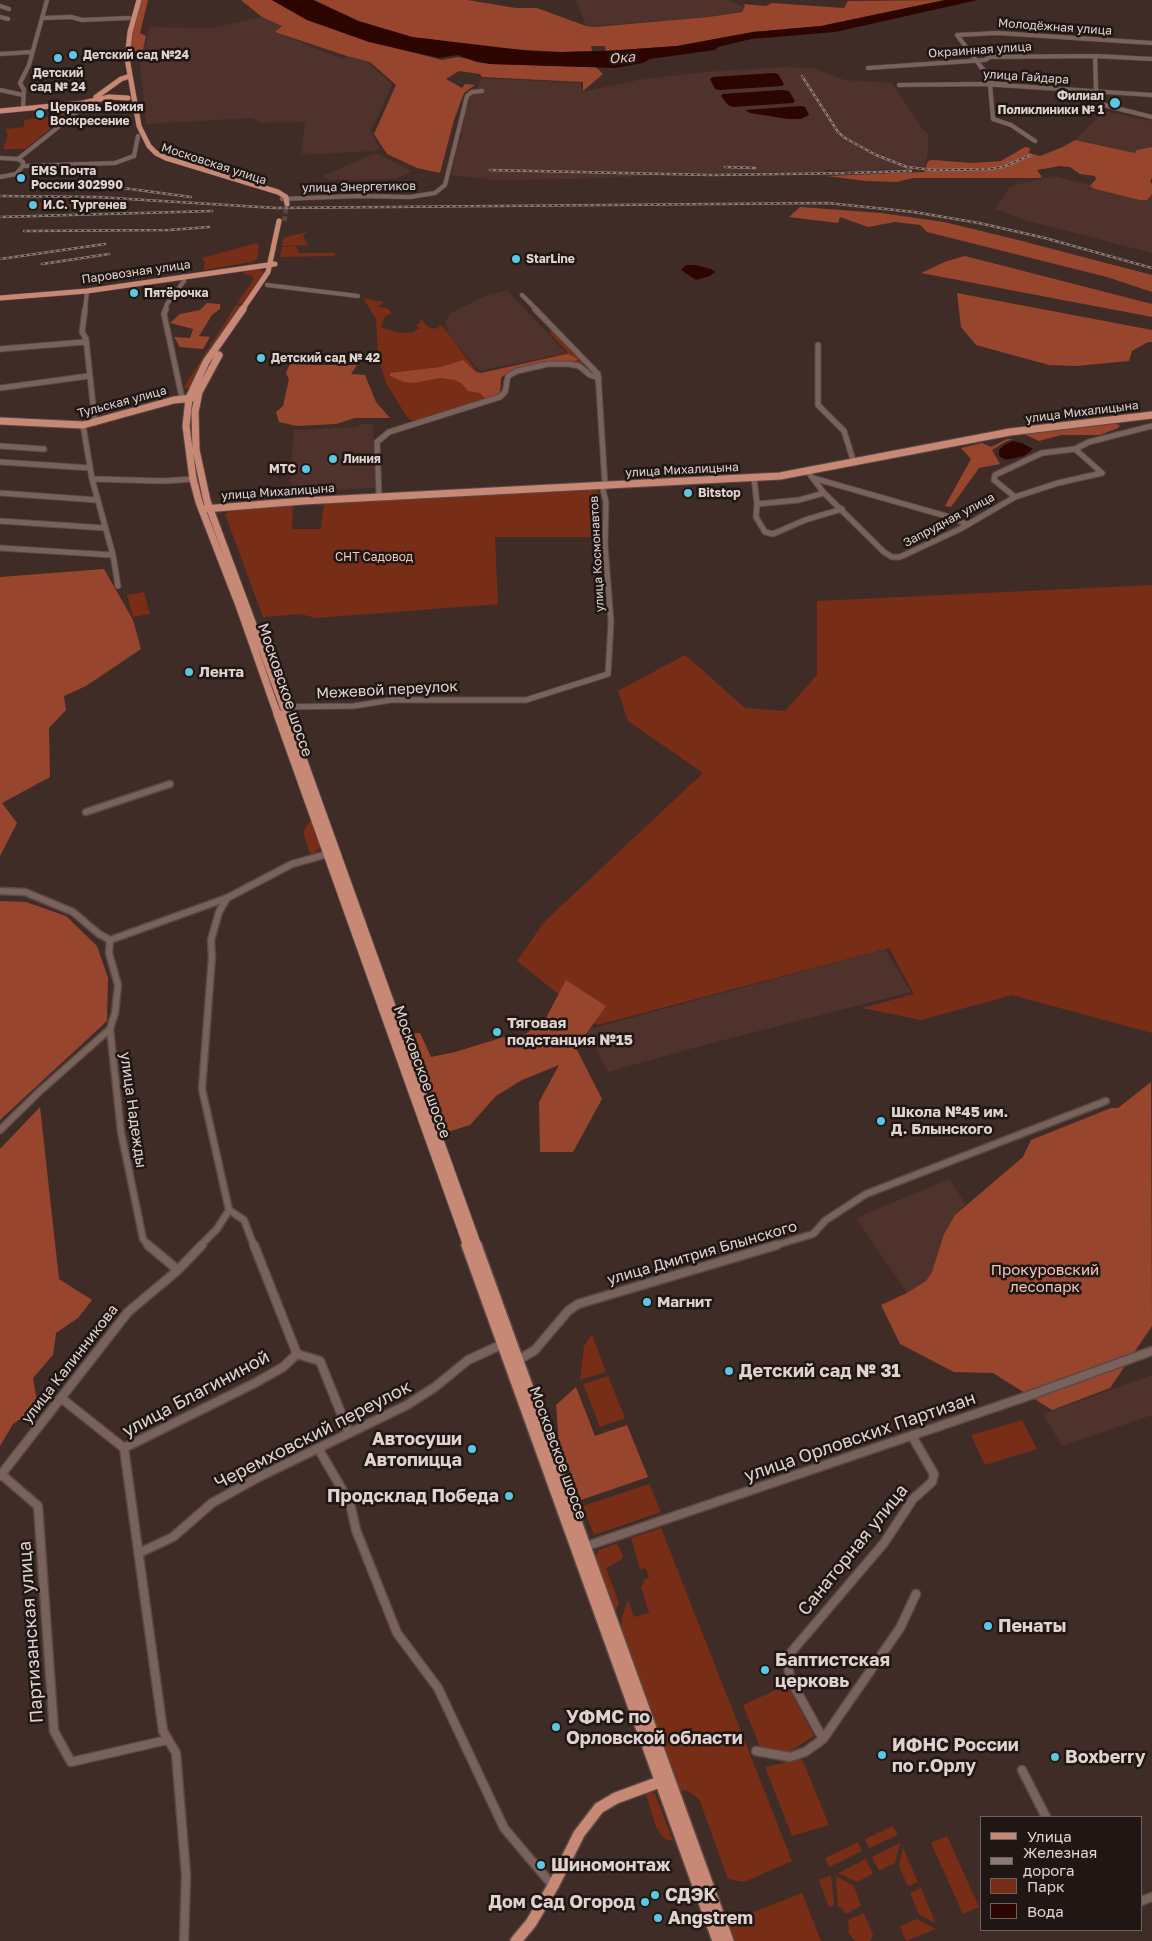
<!DOCTYPE html>
<html>
<head>
<meta charset="utf-8">
<style>
	body { margin:0 }
	#map { position:relative; width:1152px; height:1941px; overflow:hidden; background:#402c26; font-family:"Golos Text",sans-serif }
	canvas { display:block }
	.legend { position:absolute; left:980px; top:1816px; width:162px; height:115px; box-sizing:border-box; background:#201714; border:1px solid #6d625f; margin:0; padding:6px 9px; list-style:none; font-size:15px; color:#e0d3cf }
	.legend li { display:flex; align-items:center; gap:10px; height:25px }
	.legend b { width:25px; border:1px solid #6d625f }
</style>
</head>
<body>
<div id="map">
<canvas width="1152" height="1941"></canvas>
<ul class="legend">
<li><b style="height:6px;background:#c88876"></b>Улица</li>
<li><b style="height:6px;background:#8a7974"></b>Железная дорога</li>
<li><b style="height:14px;background:#782d17"></b>Парк</li>
<li><b style="height:14px;background:#2d0500"></b>Вода</li>
</ul>
</div>
<script>
const context = document.querySelector('canvas').getContext('2d');
context.lineJoin = 'round';
function fillPath(path, color) { context.fillStyle = color; context.fill(path, 'evenodd'); }
const poly = rows => new Path2D(rows.map(r => 'M' + r).join(''));
function strokePath(path, color, width, dash) { context.strokeStyle = color; context.lineWidth = width; context.lineCap = dash ? 'butt' : 'round'; context.setLineDash(dash || []); context.stroke(path); }
function drawText(font, color, halo, rows, align = 'center') {
  context.font = font + ' "Golos Text",sans-serif'; context.lineWidth = 5; context.setLineDash([]); context.textBaseline = 'middle'; context.strokeStyle = halo; context.fillStyle = color; for (const [text, x, y, turn = 0] of rows) {
    context.save(); context.translate(x, y); context.rotate((+turn || 0) * Math.PI / 180); context.textAlign = isNaN(turn) ? turn : align; if (halo) context.strokeText(text, 0, 0); context.fillText(text, 0, 0); context.restore();
  }
}
fillPath(poly([
	[576,0,728,0,744,7,742,11,710,17,595,26,586,26],
	[262,17,282,26,275,32,302,42,301,43,343,59,347,56,370,62,370,65,392,84,377,119,370,129,379,148,374,151,301,155,305,122,261,123,252,118,146,124,140,65,150,27,211,28],
	[784,67,812,68,845,80,892,83,922,128,928,134,928,152,924,167,916,166,914,170,882,169,868,171,823,170,823,172,735,172,574,179,496,180,451,175,458,140,462,139,460,139,463,133,460,132,470,97,482,89,477,89,481,78,581,83,582,92,638,80,705,72],
	[1104,111,1152,121,1152,150,1136,153,1075,140],
	[376,153,412,171,395,179,329,180,322,176],
	[1054,176,1144,198,1152,189,1152,253,1021,219,995,209,1010,186],
	[507,290,566,353,479,371,452,338,444,323,451,313,489,294],
	[360,424,373,424,375,488,298,492,290,481,294,430,358,427],
	[885,949,911,992,712,1043,608,1072,586,1030],
	[949,1179,966,1204,955,1215,944,1234,932,1272,926,1281,907,1293,856,1218],
	[1152,1375,1152,1415,1062,1446,1043,1414]
]), '#4e322b');
fillPath(poly([
	[76,105,73,111,25,149,3,149,8,135,6,129,24,127,24,120,55,116,54,107],
	[31,202,83,204,82,207,95,206,58,208,58,206,53,206,52,208,27,209],
	[307,232,303,236,308,245,282,246,283,239,286,237],
	[257,243,259,245,257,259,251,262,203,270,205,262,202,258],
	[296,246,299,253,335,253,335,256,280,257,282,247],
	[259,269,265,273,244,304,237,303,254,279,252,276,243,273,247,270],
	[363,298,384,302,378,307,387,308,392,313,385,317,381,327,395,332,411,333,420,328,416,326,421,322,418,320,421,319,427,326,435,329,442,325,477,372,481,373,568,353,549,332,553,331,584,363,578,364,562,360,512,370,501,377,500,393,495,397,419,420,411,420,407,417,386,383,378,356,376,319],
	[236,305,243,306,191,387,186,388,184,387],
	[598,489,600,507,598,537,495,537,498,604,316,618,300,614,263,617,225,514,235,509,293,505,292,529,321,529,324,503],
	[1152,585,1152,1033,1012,995,921,1020,862,1008,914,994,889,948,597,1025,517,961,544,922,703,773,628,721,618,691,685,655,745,708,785,711,817,675,817,601],
	[144,592,150,614,133,617,127,595],
	[313,820,322,846,314,853,310,853,303,832,310,821],
	[592,1335,606,1372,580,1380,584,1346],
	[608,1376,625,1418,600,1427,583,1384],
	[1022,1420,1037,1449,985,1465,971,1435],
	[649,1484,661,1512,594,1535,583,1506],
	[661,1528,792,1861,744,1882,728,1879,699,1799,687,1791,677,1790,621,1638,622,1618,628,1600,634,1617,649,1613,641,1586,644,1584,643,1580,649,1578,646,1568,640,1569,631,1538],
	[616,1544,618,1545,623,1556,622,1559,606,1568,619,1603,613,1614,594,1560,599,1550],
	[787,1685,814,1736,787,1753,760,1747,743,1705],
	[799,1759,803,1761,829,1825,792,1836,765,1767],
	[650,1792,655,1794,673,1841,664,1839,656,1827,646,1794],
	[893,1826,898,1835,869,1848,865,1839],
	[947,1836,979,1907,963,1914,931,1843],
	[858,1842,862,1851,829,1867,825,1858],
	[900,1843,895,1863,879,1871,872,1857],
	[903,1848,918,1882,908,1886,899,1866],
	[866,1859,873,1874,857,1882,838,1873],
	[831,1875,834,1905,829,1907,819,1880],
	[836,1876,854,1886,861,1906,845,1914,842,1908,838,1906],
	[921,1888,936,1924,919,1914,910,1893],
	[802,1893,821,1941,733,1941,726,1923],
	[864,1913,873,1935,870,1941,855,1941,848,1932,849,1927,848,1920],
	[917,1919,936,1929,906,1941,900,1926]
]), '#782d17');
fillPath(poly([
	[142,0,148,0,140,33,146,36,141,59,130,58,132,33],
	[241,0,272,0,307,20,371,42,442,60,458,57,490,64,596,67,603,74,583,91,583,82,482,77,480,74,459,71,446,79,462,88,465,84,475,85,464,93,454,120,440,173,417,168,387,154,374,134,396,85,370,62,347,56,275,32,282,26,262,17],
	[314,0,467,0,516,8,537,8,586,26,595,27,709,17,742,12,745,6,743,4,766,6,772,3,844,8,848,1,944,0,821,26,753,32,677,46,606,51,605,46,591,46,592,51,561,52,495,48,412,37,359,21],
	[1075,140,1135,153,1137,150,1152,147,1152,178,1150,181,1152,184,1152,194,1147,200,1140,200,1095,189,1090,186,1096,179,1095,176,1080,174,1070,167,1060,166,1037,170,1042,177,1039,178,913,178,897,182,866,181,826,176,924,172,928,161,932,160,973,163,1001,161,1025,147,1030,148,1029,153,1040,156,1063,147],
	[800,207,881,213,944,222,1014,239,1152,275,1152,292,1107,277,927,232,920,225,895,222,868,227,840,217,838,223,789,217],
	[965,256,1152,304,1152,317,921,273,947,261],
	[957,293,1152,330,1152,342,1148,342,1132,351,1129,361,1076,366,1049,365,976,345,961,327],
	[207,303,220,304,220,309,212,315,199,336,210,337,203,349,180,347,174,337,190,338,193,329,170,323,180,314,200,310],
	[568,354,573,356,578,360,571,362,555,361,512,370,505,374,501,378,500,393,495,397,486,399,480,393,468,391,462,384,455,380,441,378,413,383,404,382,390,376,390,373,441,367,463,360,476,372,481,373],
	[299,355,305,362,312,365,357,365,351,374,365,375,376,402,390,418,355,418,336,424,297,426,279,422,276,412,283,406,289,379,286,373,293,356],
	[1110,423,1120,425,1118,428,1100,435,1061,435,1039,441,1024,434],
	[1007,439,1013,439,1005,442,992,450,1000,464,979,468,951,507,945,506,971,459,961,448,982,443,991,447],
	[104,569,133,620,141,649,86,686,64,696,66,710,49,728,50,777,2,803,17,823,0,856,0,577],
	[0,901,26,902,66,916,97,946,108,978,107,1021,0,1120],
	[566,980,606,1006,576,1048,602,1099,573,1152,540,1152,539,1102,559,1065,522,1080,496,1096,470,1125,444,1133,409,1033,420,1033,431,1057,455,1052,504,1037,513,1044,546,1018],
	[1151,1082,1152,1326,1110,1388,1052,1410,993,1373,954,1372,900,1344,881,1305,907,1293,926,1281,932,1272,944,1234,955,1215,1023,1157,1031,1140,1111,1108,1118,1108],
	[40,1107,59,1279,92,1300,78,1318,56,1333,53,1355,33,1378,38,1407,13,1424,0,1446,0,1149],
	[576,1387,595,1436,627,1425,648,1477,581,1500,559,1442,556,1405]
]), '#98452e');
fillPath(poly([
	[272,0,313,0,358,21,412,37,530,51,561,52,606,51,677,46,753,32,821,26,945,0,978,0,835,32,751,39,718,47,715,50,650,59,643,63,615,68,490,64,477,62,458,55,439,58,369,42,307,20],
	[774,73,778,74,784,84,782,86,719,90,715,89,710,79,713,77],
	[781,90,789,91,795,101,793,103,733,107,728,105,721,96,723,94],
	[801,106,805,107,809,115,801,119,788,119,750,113,745,110],
	[686,265,696,265,711,269,715,272,710,276,696,280,681,270],
	[1013,441,1022,443,1033,449,1024,456,1006,460,999,456,999,450,1004,445]
]), '#2d0500');
strokePath(poly([
	[284,221,287,204]
]), '#58453f', 5, [5, 2.5]);
const minorFar3 = poly([
	[0,6,9,9],
	[0,17,8,19],
	[44,18,71,17,82,20,129,18],
	[957,35,997,33,1152,43],
	[957,35,991,80],
	[0,54,32,52],
	[1095,56,1096,88,1104,105,1152,117],
	[868,68,985,60,990,57,1095,56,1152,59],
	[1008,84,994,80,988,82,990,85,993,119,1011,125,1035,141],
	[899,85,984,84,1152,95],
	[0,90,23,95],
	[23,108,24,90,20,83,29,65,47,0],
	[0,158,18,159,23,162,23,166],
	[18,159,91,101],
	[23,166,115,163,134,156,138,136],
	[0,177,16,174,23,166],
	[282,199,358,196,410,197,435,193,445,185,467,96,472,92,482,91],
	[267,285,358,296],
	[522,295,537,310],
	[85,310,87,291],
	[165,310,167,304,184,281,184,276]
]);
const minorFar2 = poly([
	[85,309,82,332,86,339,95,423],
	[166,309,164,314,182,398],
	[535,309,598,374,605,485],
	[818,345,818,405,844,431,854,463],
	[0,349,85,342],
	[0,388,89,376],
	[83,425,92,479,113,555,118,586],
	[0,446,44,449],
	[1075,449,1102,473],
	[0,462,90,468],
	[808,472,824,493,884,552,892,557,900,557,960,529,1015,497,1058,483,1102,473],
	[754,478,757,504,756,517,765,532,773,534,805,520,842,509],
	[813,478,953,518,966,524],
	[92,479,164,481,193,479],
	[0,493,96,500],
	[379,496,377,442,389,432,500,397,505,392,508,376,517,371,548,364,569,364,579,366,590,375,599,378],
	[1015,497,994,480,995,475,1042,453,1075,449,1089,442,1152,426],
	[757,504,799,500,824,493],
	[0,521,105,528],
	[0,548,113,555],
	[275,707,354,706,391,700,526,700,608,674,611,622,605,544,606,502,602,486]
]);
const minorFar1 = poly([
	[86,812,170,784],
	[0,891,25,892,73,912,99,934,110,940,227,898,292,864,331,853],
	[227,898,219,912,211,940,212,956,202,1089,229,1210,244,1220,254,1246],
	[110,940,109,953,118,985,115,1013,110,1029,121,1132,143,1239,149,1246],
	[0,1130,40,1091,110,1029],
	[200,1246,217,1229,229,1210],
	[773,1246,813,1234,826,1220,866,1194,1106,1101]
]);
const minor = poly([
	[148,1245,178,1270],
	[297,1354,320,1361,349,1433],
	[515,1362,535,1350,568,1311,578,1304,777,1245],
	[61,1398,124,1448],
	[318,1448,350,1503,356,1530,397,1633,438,1688,504,1828,553,1886],
	[2,1475,38,1506,54,1731,71,1762,167,1740],
	[0,1476,128,1312,178,1270,202,1245],
	[584,1547,1025,1397,1152,1351],
	[139,1553,173,1537,212,1503,257,1478,407,1405,435,1387,468,1360,503,1344],
	[823,1739,790,1679,787,1657,884,1543,913,1499,932,1482,934,1474,912,1436],
	[756,1751,790,1757,805,1752,823,1739,900,1628,916,1594],
	[1022,1770,1046,1817],
	[1141,1901,1152,1897],
	[184,1941,186,1875,176,1753,163,1731,124,1448,255,1383,283,1367,297,1354,254,1245]
]);
const majorFar3 = poly([
	[139,0,130,32,127,58,139,126,149,146,156,153,166,158,278,192,286,197,287,204],
	[96,97,121,79,130,76],
	[0,111,83,103,109,97,128,98],
	[0,298,87,291,275,264],
	[242,310,268,272,279,221]
]);
const majorFar2 = poly([
	[243,309,206,362,189,398,186,426,193,479,199,502,240,608,278,716],
	[219,355,199,392,195,412,196,450,207,501,287,716],
	[0,421,83,425,174,400,193,398],
	[204,509,303,501,780,476,1010,432,1152,415]
]);
const majorFar1 = poly([
	[278,714,468,1246],
	[286,714,477,1246]
]);
const major = poly([
	[467,1245,718,1941],
	[476,1245,728,1941],
	[516,1941,531,1923,553,1886,579,1834,599,1808,616,1798,665,1780]
]);
strokePath(minorFar3, '#5a4944', 5);
strokePath(minorFar2, '#5a4944', 7);
strokePath(minorFar1, '#5a4944', 9);
strokePath(minor, '#5a4944', 11);
strokePath(majorFar3, '#5a4944', 6);
strokePath(majorFar2, '#5a4944', 9);
strokePath(majorFar1, '#5a4944', 11);
strokePath(major, '#5a4944', 14);
strokePath(minorFar3, '#79625b', 4);
strokePath(minorFar2, '#79625b', 5);
strokePath(minorFar1, '#79625b', 6);
strokePath(minor, '#79625b', 8);
strokePath(majorFar3, '#c88876', 5);
strokePath(majorFar2, '#c88876', 7);
strokePath(majorFar1, '#c88876', 9);
strokePath(major, '#c88876', 11);
const rail = poly([
	[802,76,838,132,845,138,876,155,907,167,934,170,990,169,1003,167,1031,155],
	[725,167,755,168],
	[490,170,711,175,853,173],
	[846,173,911,171],
	[46,184,123,188,191,197],
	[0,196,96,197,276,208,828,203,914,212,979,223,1045,238,1152,268],
	[0,217,212,211],
	[24,231,169,230,209,227],
	[0,259,105,244],
	[42,264,109,254]
]);
strokePath(rail, '#8a7974', 2.5);
strokePath(rail, '#201714', 1, [3]);
for (const [x, y, r, color] of [
	[73,55,5,"#59c8e4"],
	[58,58,5,"#59c8e4"],
	[1115,103,6,"#59c8e4"],
	[40,114,5,"#59c8e4"],
	[21,178,5,"#59c8e4"],
	[33,205,5,"#59c8e4"],
	[516,259,5,"#59c8e4"],
	[134,293,5,"#59c8e4"],
	[261,358,5,"#59c8e4"],
	[333,459,5,"#59c8e4"],
	[306,469,5,"#59c8e4"],
	[688,493,5,"#59c8e4"],
	[189,672,5,"#59c8e4"],
	[497,1032,5,"#59c8e4"],
	[881,1121,5,"#59c8e4"],
	[647,1302,5,"#59c8e4"],
	[729,1371,5,"#59c8e4"],
	[472,1449,5,"#59c8e4"],
	[509,1496,5,"#59c8e4"],
	[988,1626,5,"#59c8e4"],
	[765,1670,5,"#59c8e4"],
	[556,1727,5,"#59c8e4"],
	[882,1755,5,"#59c8e4"],
	[1055,1757,5,"#59c8e4"],
	[541,1865,5,"#59c8e4"],
	[655,1895,5,"#59c8e4"],
	[645,1902,5,"#59c8e4"],
	[658,1918,5,"#59c8e4"]
]) { const dot = new Path2D(); dot.arc(x, y, r, 0, 2 * Math.PI); context.fillStyle = color; context.fill(dot); strokePath(dot, '#201714', 2); }
drawText('12px', '#e0d3cf', '#201714', [
	["Молодёжная улица",1055,27,4],
	["Окраинная улица",980,50,-4],
	["улица Гайдара",1026,77,4],
	["Московская улица",214,164,18],
	["улица Энергетиков",359,187,-1],
	["Паровозная улица",136,272,-8],
	["Тульская улица",122,402,-15],
	["улица Михалицына",1082,412,-7],
	["улица Михалицына",682,470,-3],
	["улица Михалицына",278,492,-4],
	["Запрудная улица",949,520,-28],
	["улица Космонавтов",597,554,-93]
]);
drawText('bold 12px', '#e0d3cf', '#201714', [
	["Детский сад №24",83,55],
	["Детский",58,73,"center"],
	["сад № 24",58,87,"center"],
	["Филиал",1104,96,"right"],
	["Поликлиники № 1",1104,110,"right"],
	["Церковь Божия",50,107],
	["Воскресение",50,121],
	["EMS Почта",31,171],
	["России 302990",31,185],
	["И.С. Тургенев",43,205],
	["StarLine",526,259],
	["Пятёрочка",144,293],
	["Детский сад № 42",271,358],
	["Линия",343,459],
	["МТС",296,469,"right"],
	["Bitstop",698,493]
], 'left');
drawText('12px', '#f5c5b7', '#201714', [
	["СНТ Садовод",374,557]
]);
drawText('italic 14px', '#f0c0b2', '#201714', [
	["Ока",622,58,-5]
]);
drawText('bold 15px', '#e0d3cf', '#201714', [
	["Лента",199,672],
	["Тяговая",507,1023],
	["подстанция №15",507,1040],
	["Школа №45 им.",891,1112],
	["Д. Блынского",891,1129],
	["Магнит",657,1302]
], 'left');
drawText('15px', '#e0d3cf', '#201714', [
	["Московское шоссе",285,690,71],
	["Межевой переулок",387,690,-3],
	["Московское шоссе",422,1072,70],
	["улица Надежды",133,1110,82],
	["улица Дмитрия Блынского",702,1253,-16],
	["улица Калинникова",70,1364,-52],
	["Московское шоссе",558,1453,70]
]);
drawText('15px', '#f5c5b7', '#201714', [
	["Прокуровский",1045,1270],
	["лесопарк",1045,1287]
]);
drawText('bold 18px', '#e0d3cf', '#201714', [
	["Детский сад № 31",739,1371],
	["Автосуши",462,1439,"right"],
	["Автопицца",462,1460,"right"],
	["Продсклад Победа",499,1496,"right"],
	["Пенаты",998,1626],
	["Баптистская",775,1660],
	["церковь",775,1681],
	["УФМС по",566,1717],
	["Орловской области",566,1738],
	["ИФНС России",892,1745],
	["по г.Орлу",892,1766],
	["Boxberry",1065,1757],
	["Шиномонтаж",551,1865],
	["СДЭК",665,1895],
	["Дом Сад Огород",635,1902,"right"],
	["Angstrem",668,1918]
], 'left');
drawText('18px', '#e0d3cf', '#201714', [
	["улица Благининой",196,1394,-28],
	["Черемховский переулок",313,1435,-27],
	["улица Орловских Партизан",860,1437,-19],
	["Санаторная улица",853,1550,-51],
	["Партизанская улица",31,1632,-94]
]);
</script>
</body>
</html>
